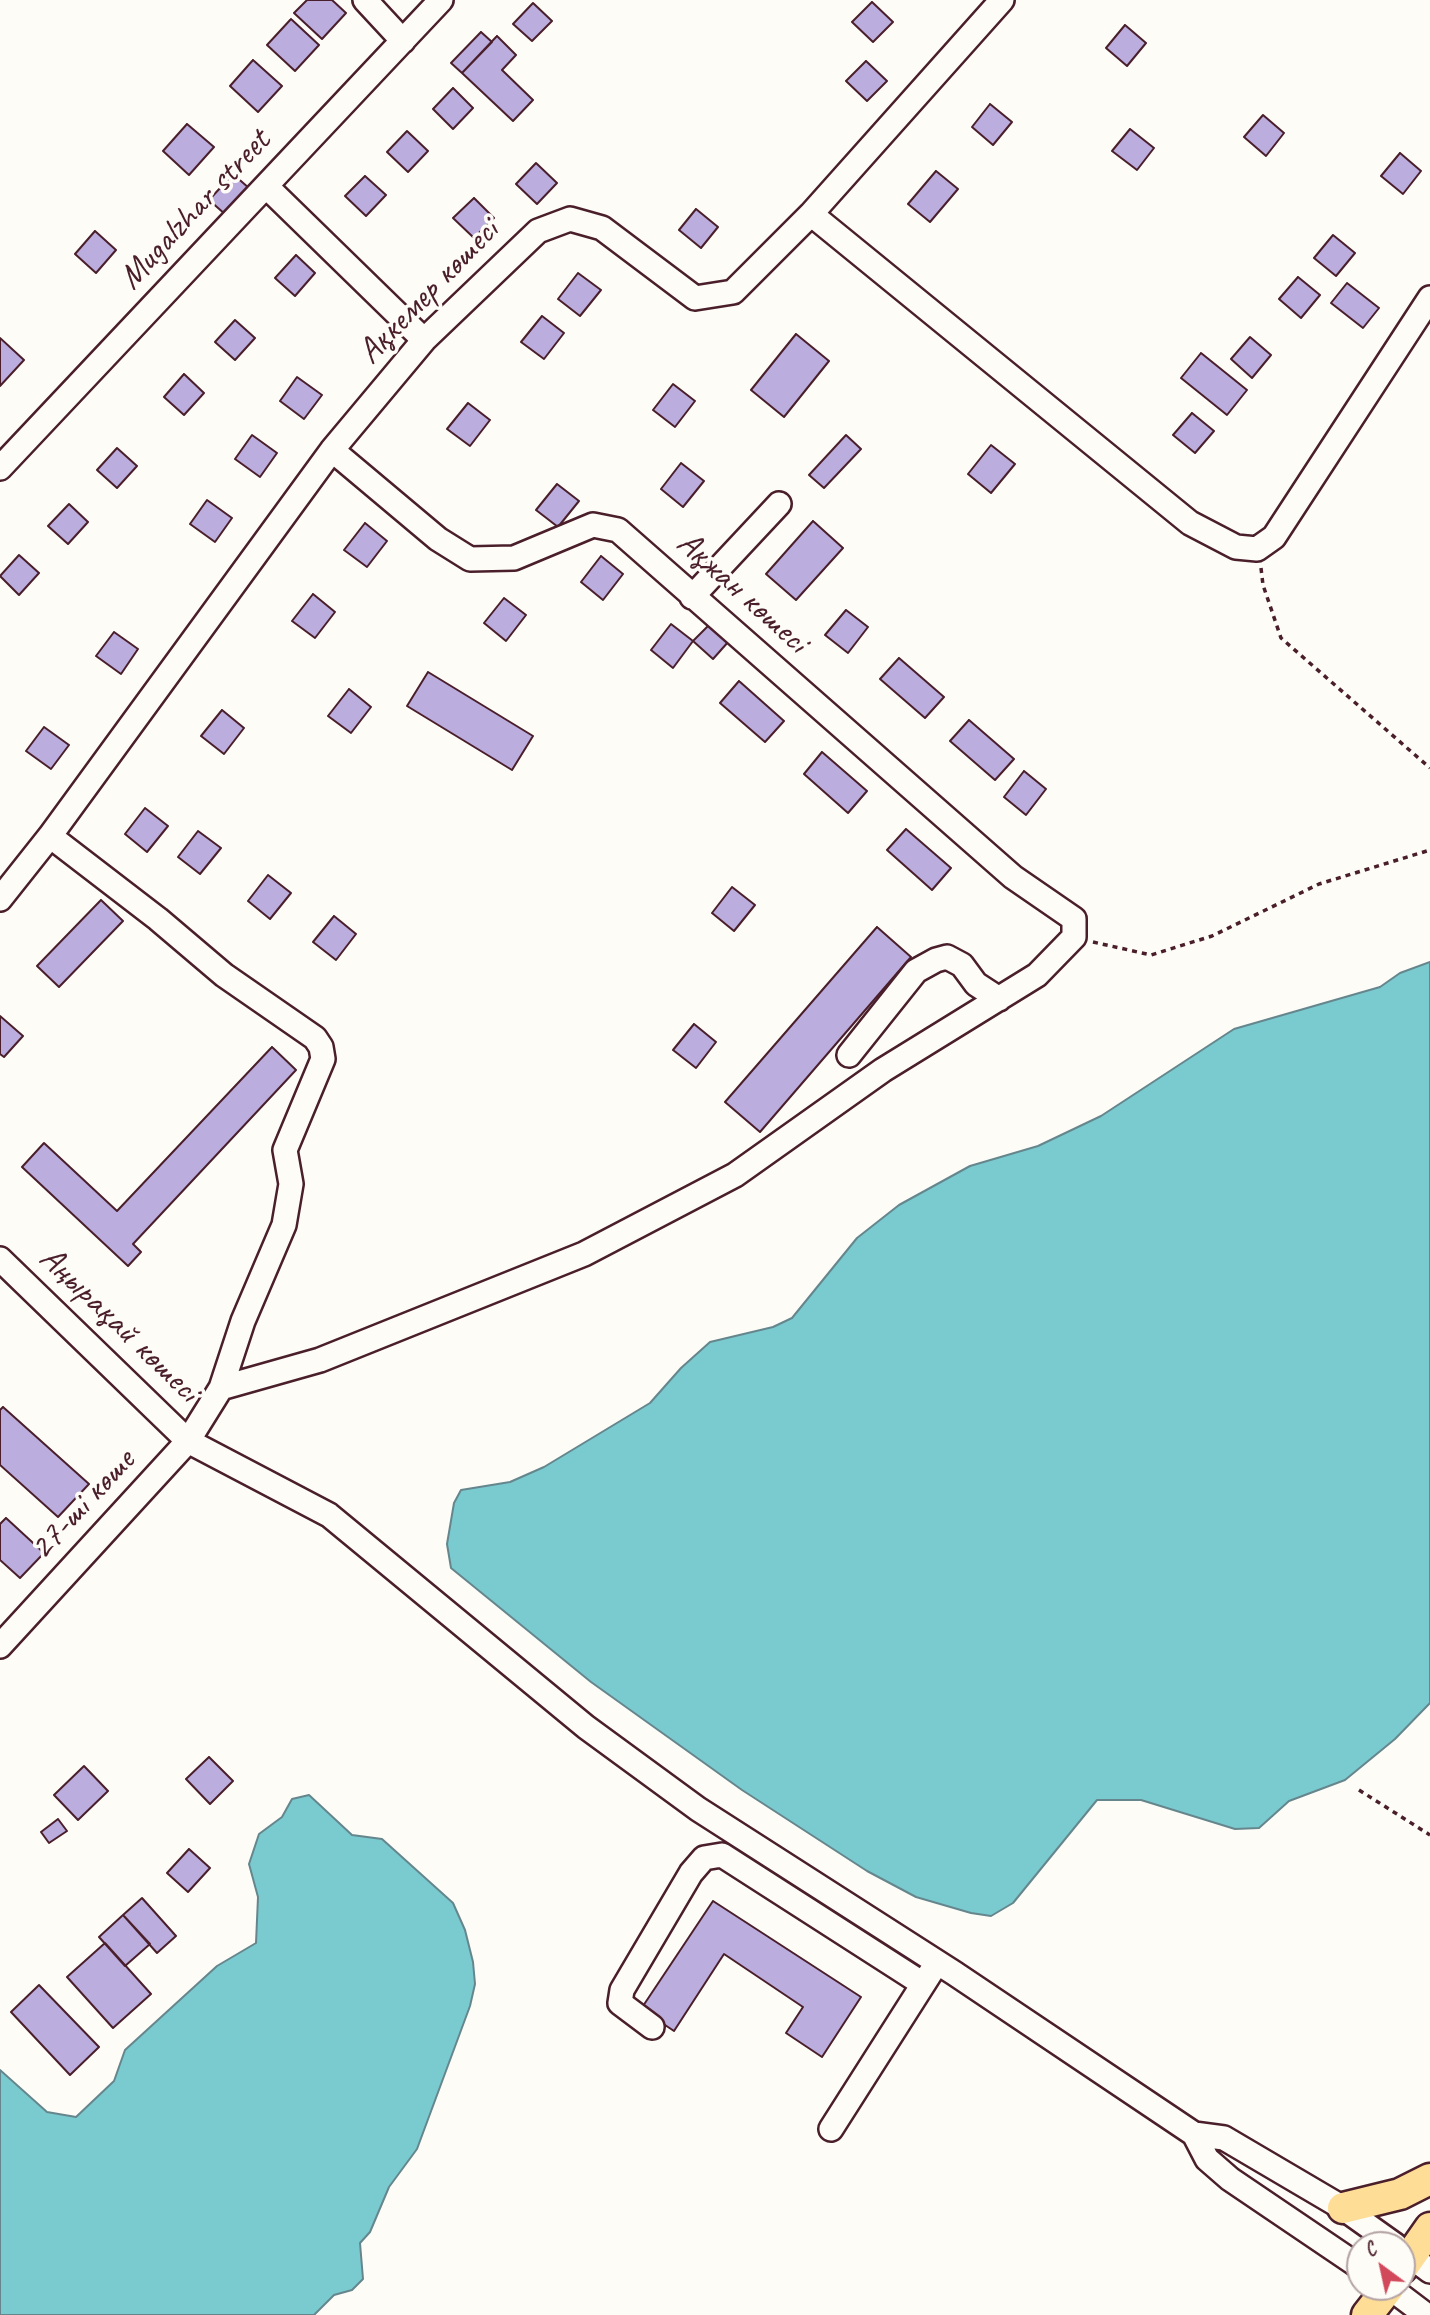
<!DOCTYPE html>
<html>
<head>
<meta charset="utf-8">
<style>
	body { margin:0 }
	#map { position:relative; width:1430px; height:2315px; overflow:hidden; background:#fdfcf7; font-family:Caveat,sans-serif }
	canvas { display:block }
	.north { position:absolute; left:1346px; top:2231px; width:70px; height:70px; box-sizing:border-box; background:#fdfcf7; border:2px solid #b5a4a5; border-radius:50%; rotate:327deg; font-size:19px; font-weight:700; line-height:28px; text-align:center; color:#4a1f2b }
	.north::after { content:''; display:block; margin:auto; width:24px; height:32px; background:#d1495b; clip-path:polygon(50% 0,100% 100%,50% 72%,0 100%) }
</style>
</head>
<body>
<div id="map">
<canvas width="1430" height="2315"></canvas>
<div class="north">С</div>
</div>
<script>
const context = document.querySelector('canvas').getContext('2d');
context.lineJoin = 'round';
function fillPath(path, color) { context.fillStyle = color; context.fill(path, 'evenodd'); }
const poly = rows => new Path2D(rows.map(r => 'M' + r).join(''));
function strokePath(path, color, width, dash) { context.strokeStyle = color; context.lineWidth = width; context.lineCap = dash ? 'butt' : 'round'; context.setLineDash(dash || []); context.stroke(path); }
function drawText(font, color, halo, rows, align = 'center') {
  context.font = font + ' Caveat,sans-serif'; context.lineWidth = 7; context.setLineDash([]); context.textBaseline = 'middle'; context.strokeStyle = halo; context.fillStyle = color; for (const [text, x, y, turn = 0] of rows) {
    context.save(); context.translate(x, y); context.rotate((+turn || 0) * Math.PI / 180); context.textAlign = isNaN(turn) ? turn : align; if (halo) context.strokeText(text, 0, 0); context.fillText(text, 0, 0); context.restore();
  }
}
const water = poly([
	[1430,962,1430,1703,1395,1739,1345,1780,1289,1801,1259,1828,1235,1829,1141,1800,1097,1800,1013,1903,991,1916,971,1913,916,1897,867,1871,742,1790,591,1682,451,1568,447,1544,454,1503,461,1490,510,1482,544,1467,650,1403,681,1368,710,1342,773,1327,792,1318,857,1238,899,1205,970,1166,1038,1146,1101,1116,1234,1029,1380,987,1400,973,1430,962],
	[309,1795,352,1835,382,1839,453,1903,465,1930,473,1962,475,1984,470,2006,417,2149,389,2187,370,2232,360,2243,363,2279,352,2290,334,2295,314,2315,0,2315,0,2070,47,2112,76,2117,114,2081,125,2050,217,1966,256,1943,258,1897,249,1864,259,1834,282,1817,292,1799,309,1795]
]);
fillPath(water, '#79cbcf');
strokePath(water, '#66868d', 2);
const building = poly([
	[307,0,332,0,346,13,322,39,294,13,307,0],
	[872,2,893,22,873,42,852,22,872,2],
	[533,3,552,21,532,41,513,24,533,3],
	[291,19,319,45,295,71,267,45,291,19],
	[1125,25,1146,43,1127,66,1106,48,1125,25],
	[481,32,492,42,462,73,451,63,481,32],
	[497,36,516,55,502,70,533,100,513,121,462,73,497,36],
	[253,60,282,86,258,112,230,86,253,60],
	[866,61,887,81,867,101,846,81,866,61],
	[453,88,473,108,453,129,433,109,453,88],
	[990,104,1012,122,993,145,972,127,990,104],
	[1263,115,1284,133,1266,156,1244,137,1263,115],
	[187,124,214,147,189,175,163,151,187,124],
	[1130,129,1154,148,1137,170,1112,151,1130,129],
	[407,131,428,151,408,172,387,152,407,131],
	[1400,153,1421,171,1403,194,1381,176,1400,153],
	[536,163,557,183,537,204,516,184,536,163],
	[936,171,958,189,930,222,908,204,936,171],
	[233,174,250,189,226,215,209,200,233,174],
	[365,176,386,195,366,216,345,196,365,176],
	[474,198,494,218,474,238,453,218,474,198],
	[696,209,718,227,701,248,679,230,696,209],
	[95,231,116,250,96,273,75,254,95,231],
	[1333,235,1355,253,1336,276,1314,258,1333,235],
	[296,255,315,273,295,296,275,278,296,255],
	[578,273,601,290,580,316,558,299,578,273],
	[1298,277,1320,295,1301,318,1279,299,1298,277],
	[1347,283,1379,308,1363,328,1331,303,1347,283],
	[542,316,564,333,544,359,521,342,542,316],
	[235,320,255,338,235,360,215,342,235,320],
	[796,334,829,361,784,417,751,390,796,334],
	[1250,337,1271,355,1252,378,1231,359,1250,337],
	[0,338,24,360,0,386,0,338],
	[1201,353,1247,390,1227,415,1181,378,1201,353],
	[184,374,204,393,184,415,164,397,184,374],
	[297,377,322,395,304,419,280,401,297,377],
	[673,384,695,401,675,427,653,410,673,384],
	[468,403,490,420,470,446,447,429,468,403],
	[1192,413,1214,431,1195,453,1173,435,1192,413],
	[252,435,277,453,260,477,235,459,252,435],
	[846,435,861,449,824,488,809,475,846,435],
	[991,445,1015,464,991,493,968,474,991,445],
	[117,448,137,466,117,488,97,470,117,448],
	[681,463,704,481,683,507,661,489,681,463],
	[557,484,579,501,558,527,536,510,557,484],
	[207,500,232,518,215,542,190,524,207,500],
	[69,504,88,522,68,544,48,526,69,504],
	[813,521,843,548,796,600,766,574,813,521],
	[365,523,387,541,367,567,344,550,365,523],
	[19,555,39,573,19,595,0,576,19,555],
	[601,556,623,574,603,600,581,582,601,556],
	[313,594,335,612,315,638,292,621,313,594],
	[504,598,526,615,506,641,484,623,504,598],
	[846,610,868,627,848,653,825,635,846,610],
	[671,624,693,641,673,668,651,650,671,624],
	[710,624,729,641,713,659,693,641,710,624],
	[114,632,138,649,121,674,96,656,114,632],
	[899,658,944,697,925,718,880,679,899,658],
	[428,672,533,736,512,770,407,706,428,672],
	[739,681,784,721,765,742,720,703,739,681],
	[349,689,371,707,351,733,328,716,349,689],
	[222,710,244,728,224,754,201,736,222,710],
	[969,720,1014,759,995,780,950,741,969,720],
	[44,727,69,745,51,769,26,751,44,727],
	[822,752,867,791,848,813,804,774,822,752],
	[1024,771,1046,789,1026,815,1004,797,1024,771],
	[145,808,168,826,147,852,125,834,145,808],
	[906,829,951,868,932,890,887,850,906,829],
	[198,831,221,848,200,874,178,857,198,831],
	[268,875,291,893,270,919,248,901,268,875],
	[732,887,755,905,734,931,712,913,732,887],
	[101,900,123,921,59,987,37,966,101,900],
	[334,916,356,934,336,960,313,942,334,916],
	[877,927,911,957,760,1132,725,1102,877,927],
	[0,1016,23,1036,4,1057,0,1054,0,1016],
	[694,1024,716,1042,696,1068,673,1050,694,1024],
	[272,1047,296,1070,133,1244,141,1252,128,1266,22,1167,44,1143,117,1211,272,1047],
	[3,1407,89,1484,58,1517,0,1465,0,1410,3,1407],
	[6,1518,44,1553,20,1578,0,1560,0,1524,6,1518],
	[209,1757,233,1781,210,1804,186,1779,209,1757],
	[84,1766,108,1791,78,1820,54,1795,84,1766],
	[58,1819,67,1831,49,1843,41,1832,58,1819],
	[189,1849,210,1868,188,1892,167,1873,189,1849],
	[142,1898,176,1936,157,1953,123,1915,142,1898],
	[713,1901,861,1997,822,2057,786,2033,803,2007,724,1954,674,2031,641,2009,713,1901],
	[123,1915,150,1944,125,1966,99,1937,123,1915],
	[105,1943,151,1994,113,2028,67,1977,105,1943],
	[39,1985,99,2047,70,2075,11,2012,39,1985]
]);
fillPath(building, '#bbaddd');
strokePath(building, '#4a1f2b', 2);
const minor = poly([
	[365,0,403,41],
	[266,186,424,340],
	[811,214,1190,523,1236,547,1257,549,1274,537,1430,298],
	[0,468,441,0],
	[692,597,779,504],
	[50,836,158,919,224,975,315,1038,321,1047,323,1059,285,1150,291,1184,284,1225,243,1321,221,1388],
	[0,899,50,836,332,450,424,340,538,231,570,219,602,228,695,298,733,292,811,214,1002,0],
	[849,1055,916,971,936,960,947,957,962,965,976,984,999,999],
	[0,1259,188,1441,329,1515,586,1727,698,1809,954,1973,1194,2134,1224,2138,1343,2208,1395,2245],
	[0,1646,188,1441,221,1388,320,1360,584,1254,735,1175,883,1070,1037,975,1074,937,1074,919,1013,877,618,530,593,525,514,558,470,559,438,539,332,450],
	[652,2027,620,2003,622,1990,691,1873,704,1858,722,1855,923,1984],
	[831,2129,931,1972],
	[1194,2134,1207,2159,1230,2179,1360,2267],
	[1402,2250,1430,2271],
	[1389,2287,1426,2315]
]);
const major = poly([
	[1343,2208,1400,2194,1430,2179],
	[1402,2268,1430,2228],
	[1367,2315,1389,2287]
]);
strokePath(minor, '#4a1f2b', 28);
strokePath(major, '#4a1f2b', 35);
strokePath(poly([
	[1261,568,1263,585,1281,638,1430,768],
	[1093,942,1151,955,1212,936,1319,884,1430,850],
	[1359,1790,1430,1835]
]), '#4a1f2b', 3.5, [5, 5]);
strokePath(minor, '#fdfcf7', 23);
strokePath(major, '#fedd96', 30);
drawText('35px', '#4a1f2b', '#fdfcf7', [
	["Mugalzhar street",195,210,-47],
	["Ақкемер көшесі",429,292,-46],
	["Ақжан көшесі",742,593,42],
	["Аңырақай көшесі",119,1325,44],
	["27-ші көше",83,1505,-47]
]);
</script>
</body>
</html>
